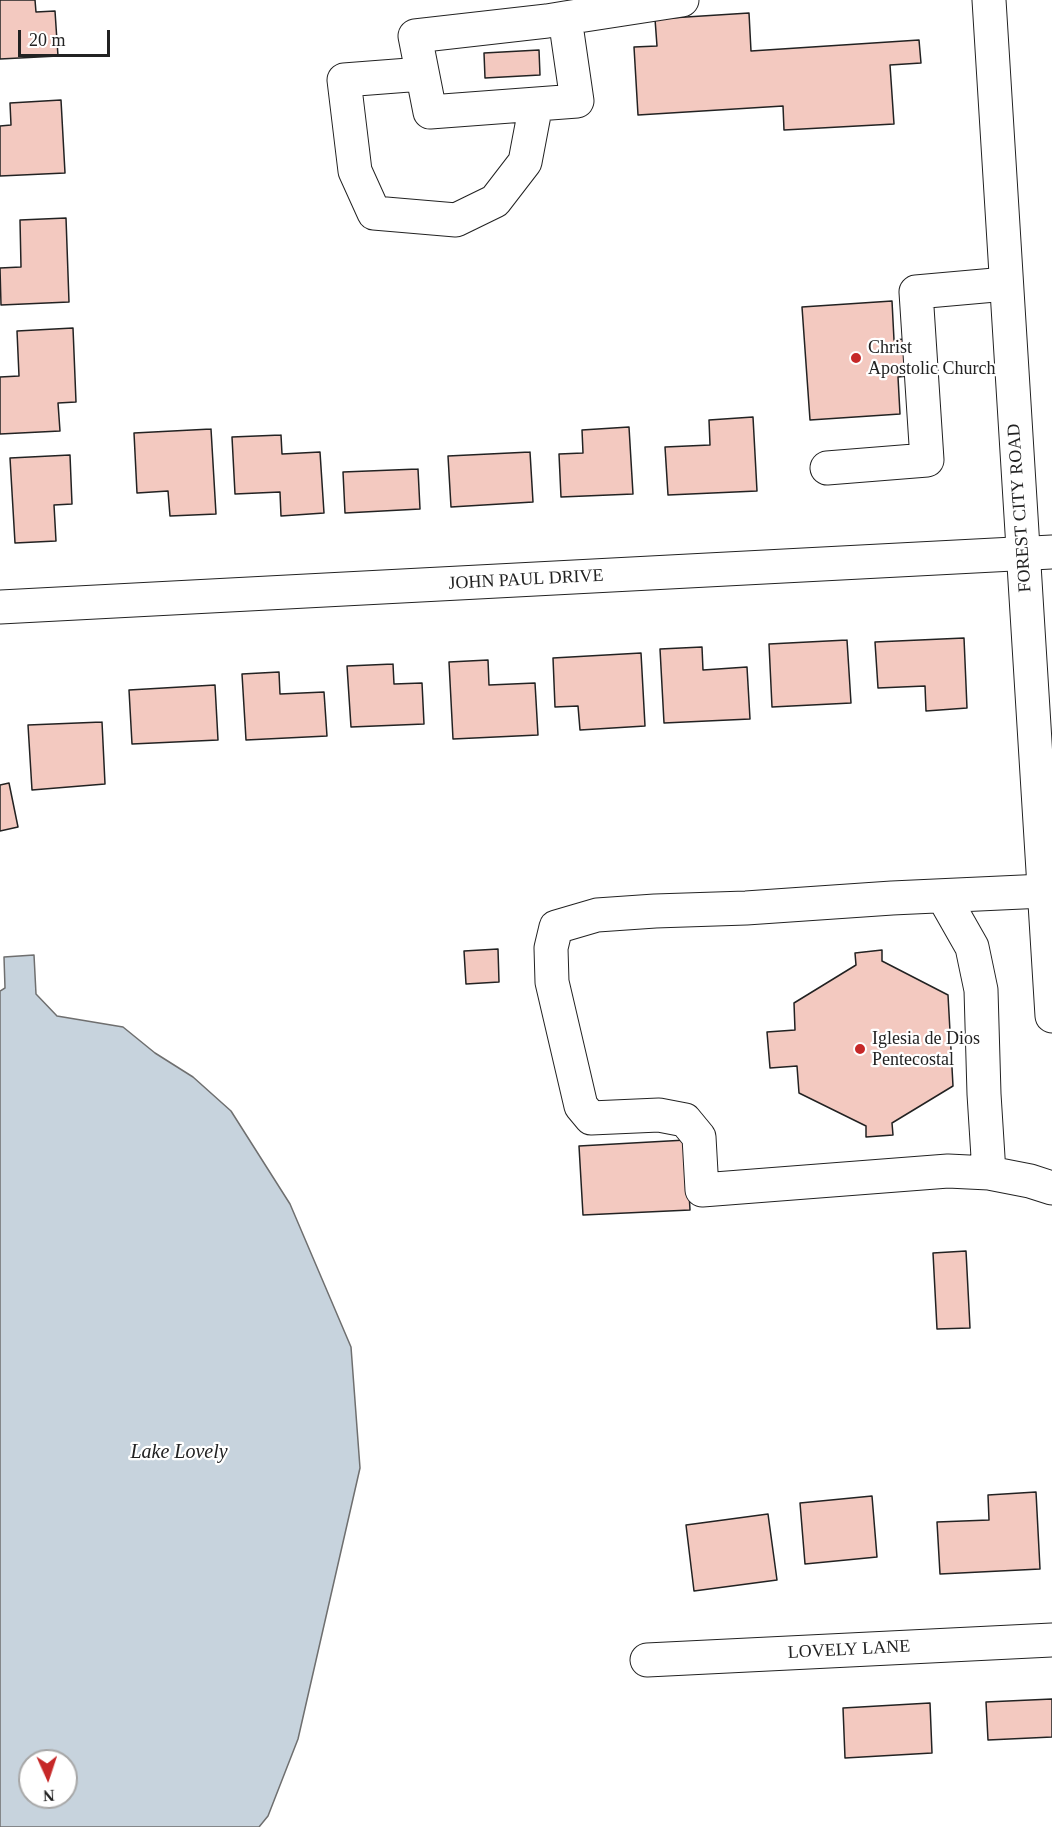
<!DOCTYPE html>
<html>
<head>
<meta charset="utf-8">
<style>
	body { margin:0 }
	#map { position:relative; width:1052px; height:1827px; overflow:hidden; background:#fff; font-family:"Times New Roman",serif }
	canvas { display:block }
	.north { position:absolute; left:18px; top:1749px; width:60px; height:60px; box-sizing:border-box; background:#fff; border:2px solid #a7a7a7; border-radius:50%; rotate:177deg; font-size:16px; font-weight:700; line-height:24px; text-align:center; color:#222 }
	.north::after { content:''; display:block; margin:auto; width:21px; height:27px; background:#c62828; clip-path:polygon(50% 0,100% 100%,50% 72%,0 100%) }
	.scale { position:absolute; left:18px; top:30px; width:92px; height:27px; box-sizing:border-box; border:3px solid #222; border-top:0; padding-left:8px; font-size:18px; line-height:21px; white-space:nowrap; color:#222; -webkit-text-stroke:4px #fff; paint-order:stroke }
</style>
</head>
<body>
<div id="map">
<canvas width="1052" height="1827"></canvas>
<div class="north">N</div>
<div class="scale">20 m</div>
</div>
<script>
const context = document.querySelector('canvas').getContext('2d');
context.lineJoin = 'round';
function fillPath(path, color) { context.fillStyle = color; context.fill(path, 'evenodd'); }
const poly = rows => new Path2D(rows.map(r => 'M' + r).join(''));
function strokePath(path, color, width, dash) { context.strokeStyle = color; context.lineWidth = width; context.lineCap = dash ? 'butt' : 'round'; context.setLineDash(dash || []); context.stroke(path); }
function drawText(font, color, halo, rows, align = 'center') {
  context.font = font + ' "Times New Roman",serif'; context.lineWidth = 4.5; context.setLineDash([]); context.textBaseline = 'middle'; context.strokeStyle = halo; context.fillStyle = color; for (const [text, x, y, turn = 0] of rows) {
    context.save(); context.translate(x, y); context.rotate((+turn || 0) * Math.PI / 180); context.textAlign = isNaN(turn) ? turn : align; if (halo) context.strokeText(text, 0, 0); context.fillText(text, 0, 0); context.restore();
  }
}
const water = poly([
	[34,955,36,994,57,1016,123,1027,155,1053,193,1077,231,1111,290,1204,351,1347,360,1468,298,1739,268,1816,259,1827,0,1827,0,991,5,988,4,957,34,955],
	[30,1761,66,1761,66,1797,30,1797,30,1761]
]);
fillPath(water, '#c7d3dd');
strokePath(water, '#6f6f6f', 1.5);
const building = poly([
	[0,0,35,0,36,12,55,11,58,56,0,59,0,0],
	[749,13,751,51,919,40,921,63,890,65,894,124,784,130,783,106,638,115,634,47,657,46,655,19,749,13],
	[539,50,540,75,485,78,484,53,539,50],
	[61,100,65,173,0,176,0,126,11,125,10,103,61,100],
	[66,218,69,302,1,305,0,268,21,267,20,220,66,218],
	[892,301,894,340,905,339,908,376,898,377,900,414,810,420,802,307,892,301],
	[73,328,76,402,58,403,60,431,0,434,0,377,19,376,17,331,73,328],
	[753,417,757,491,668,495,665,447,710,445,709,420,753,417],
	[629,427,633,494,561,497,559,454,583,453,582,430,629,427],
	[211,429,216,514,170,516,168,491,137,493,134,433,211,429],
	[281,435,282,454,320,452,324,513,281,516,280,492,235,494,232,437,281,435],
	[530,452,533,502,451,507,448,456,530,452],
	[70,455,72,504,54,505,56,541,15,543,10,458,70,455],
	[418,469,420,509,345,513,343,472,418,469],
	[964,638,967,708,926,711,925,686,878,688,875,642,964,638],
	[847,640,851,703,772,707,769,644,847,640],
	[702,647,703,670,747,667,750,719,664,723,660,649,702,647],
	[641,653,645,726,580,730,578,706,555,707,553,658,641,653],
	[488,660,489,685,535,683,538,735,453,739,449,662,488,660],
	[393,664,394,684,422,683,424,724,351,727,347,666,393,664],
	[279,672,280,694,324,692,327,736,246,740,242,674,279,672],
	[215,685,218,740,132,744,129,690,215,685],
	[102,722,105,784,32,790,28,725,102,722],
	[9,783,18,827,0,831,0,785,9,783],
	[498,949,499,982,466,984,464,951,498,949],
	[882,950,882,961,948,995,953,1086,892,1123,893,1135,866,1137,866,1126,799,1093,797,1066,770,1068,767,1032,795,1030,794,1003,856,965,855,953,882,950],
	[686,1140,690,1210,583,1215,579,1146,686,1140],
	[966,1251,970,1328,937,1329,933,1253,966,1251],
	[1036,1492,1040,1569,940,1574,937,1522,989,1520,988,1495,1036,1492],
	[872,1496,877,1557,805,1564,800,1503,872,1496],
	[768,1514,777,1580,694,1591,686,1525,768,1514],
	[1052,1699,1052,1737,988,1740,986,1702,1052,1699],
	[930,1703,932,1753,845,1758,843,1708,930,1703]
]);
fillPath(building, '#f3c9c0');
strokePath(building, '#222', 1.5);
const minor = poly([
	[565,18,577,101,430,112,415,36,547,21,565,18,682,0],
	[422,74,344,80,355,171,374,213,456,220,495,201,525,162,536,104],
	[827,468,927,460,916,292,1006,284],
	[0,607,1052,552],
	[1044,891,892,898,746,908,655,911,597,915,556,927,551,948,552,982,581,1106,591,1118,659,1115,685,1120,699,1137,702,1190,948,1171,989,1173,1030,1181,1052,1188],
	[943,896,972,947,981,990,984,1094,989,1173],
	[647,1660,1052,1640]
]);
const major = poly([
	[989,0,1052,1016]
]);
strokePath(minor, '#222', 35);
strokePath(major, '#222', 35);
strokePath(minor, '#fff', 33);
strokePath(major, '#fff', 33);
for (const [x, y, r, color] of [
	[856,358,6,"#c62828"],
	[860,1049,6,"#c62828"]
]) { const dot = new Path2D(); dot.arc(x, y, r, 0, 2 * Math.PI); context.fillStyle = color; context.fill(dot); strokePath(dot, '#fff', 2); }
drawText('18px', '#222', '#fff', [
	["Christ",868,348],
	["Apostolic Church",868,369],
	["Iglesia de Dios",872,1039],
	["Pentecostal",872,1060]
], 'left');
drawText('18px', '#222', '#fff', [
	["FOREST CITY ROAD",1020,508,-94],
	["JOHN PAUL DRIVE",526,580,-3],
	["LOVELY LANE",849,1650,-3]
]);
drawText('italic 20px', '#222', '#fff', [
	["Lake Lovely",179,1453]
]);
</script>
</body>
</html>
